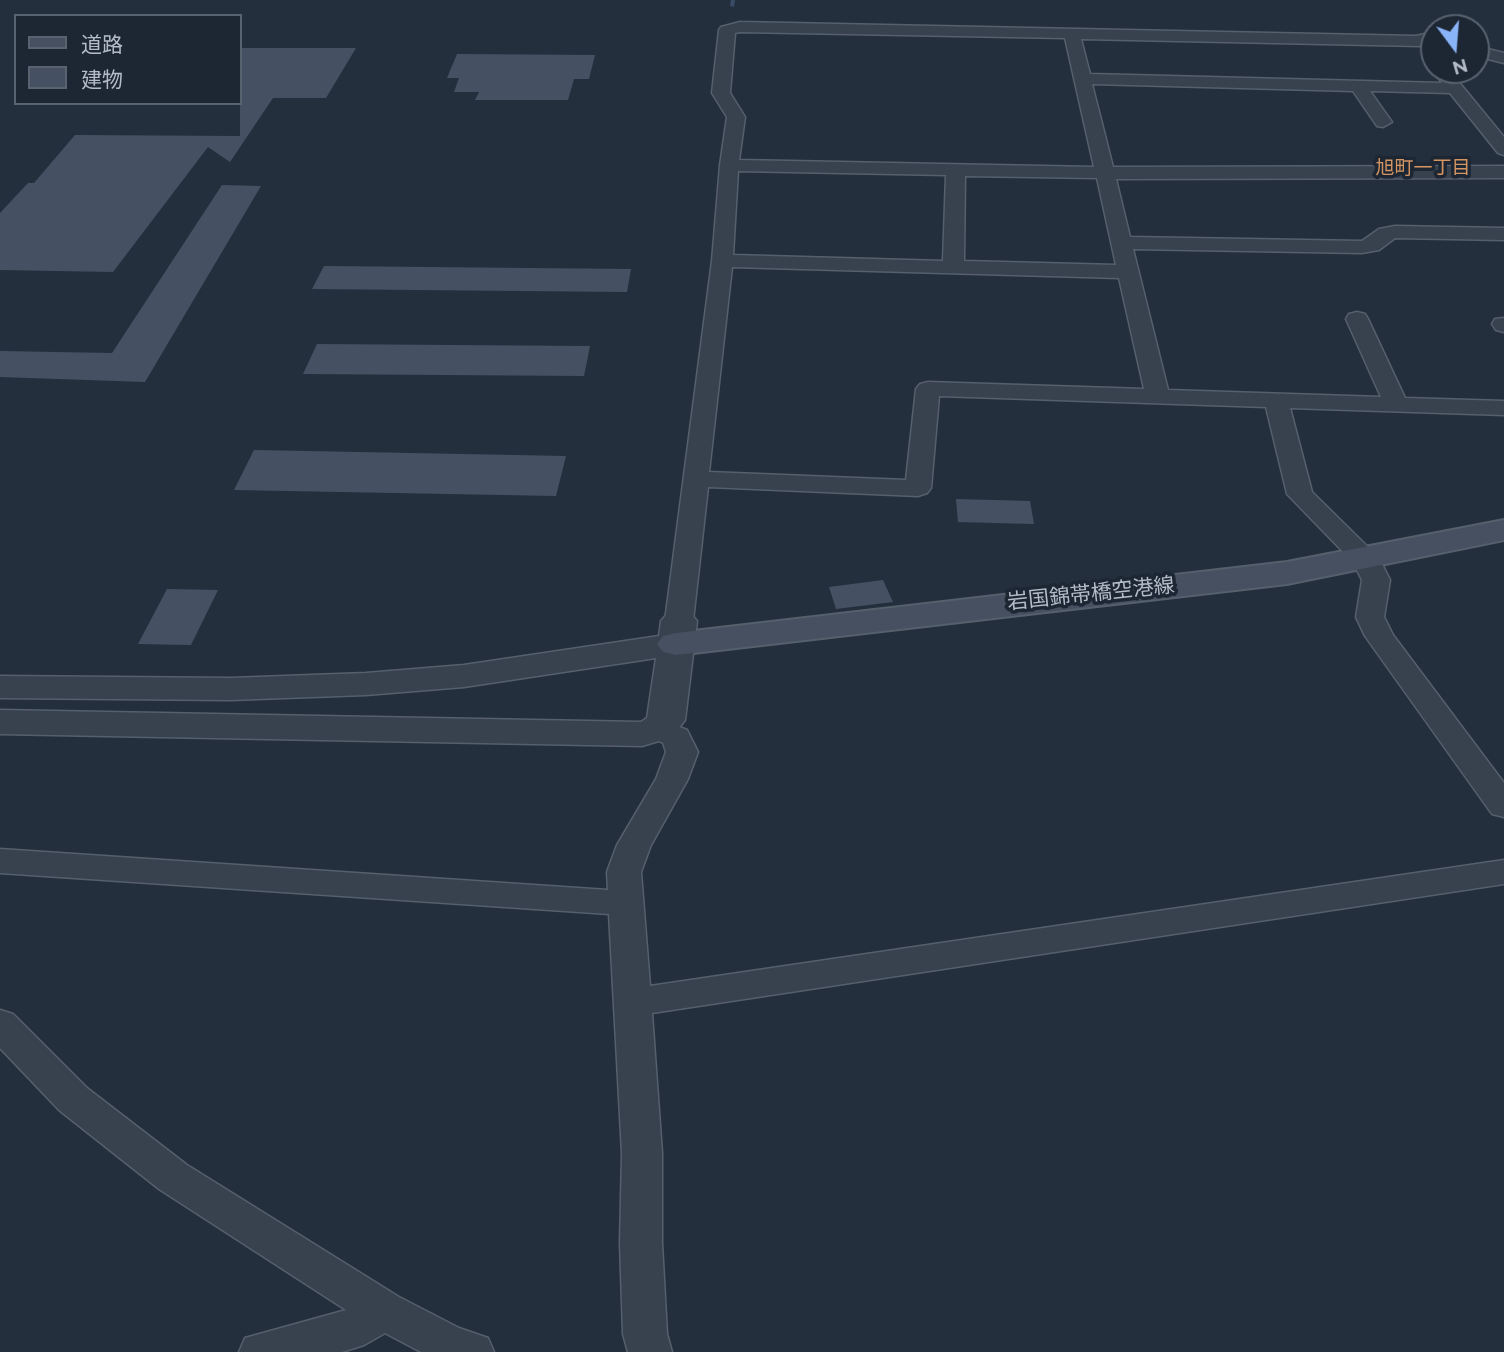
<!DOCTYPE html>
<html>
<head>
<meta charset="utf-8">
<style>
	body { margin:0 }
	#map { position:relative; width:1504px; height:1352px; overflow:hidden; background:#242f3e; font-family:Raleway,"Noto Sans JP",sans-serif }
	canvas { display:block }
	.legend { position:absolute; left:14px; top:14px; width:228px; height:91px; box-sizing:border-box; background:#1d2633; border:2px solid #59626f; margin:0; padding:9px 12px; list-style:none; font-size:21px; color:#b4bcc9 }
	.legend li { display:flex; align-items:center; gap:14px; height:35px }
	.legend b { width:35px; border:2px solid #59626f }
	.north { position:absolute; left:1420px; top:14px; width:70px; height:70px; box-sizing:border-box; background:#1d2633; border:2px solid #59626f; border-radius:50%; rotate:164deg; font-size:19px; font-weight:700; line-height:28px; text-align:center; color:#b4bcc9 }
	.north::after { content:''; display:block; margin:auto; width:24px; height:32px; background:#8ab4f8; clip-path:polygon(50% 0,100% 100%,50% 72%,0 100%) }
</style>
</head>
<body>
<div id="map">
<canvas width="1504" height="1352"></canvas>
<ul class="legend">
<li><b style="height:9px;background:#465061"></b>道路</li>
<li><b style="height:19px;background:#455162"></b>建物</li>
</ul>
<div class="north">N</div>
</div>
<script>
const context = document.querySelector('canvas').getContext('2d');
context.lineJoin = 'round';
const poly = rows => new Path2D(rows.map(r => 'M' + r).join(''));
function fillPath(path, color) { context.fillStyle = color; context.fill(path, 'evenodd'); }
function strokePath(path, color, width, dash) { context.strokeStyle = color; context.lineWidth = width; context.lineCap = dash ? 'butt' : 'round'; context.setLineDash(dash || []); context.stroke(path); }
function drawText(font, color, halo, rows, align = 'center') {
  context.font = font + ' Raleway,"Noto Sans JP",sans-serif'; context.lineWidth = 7; context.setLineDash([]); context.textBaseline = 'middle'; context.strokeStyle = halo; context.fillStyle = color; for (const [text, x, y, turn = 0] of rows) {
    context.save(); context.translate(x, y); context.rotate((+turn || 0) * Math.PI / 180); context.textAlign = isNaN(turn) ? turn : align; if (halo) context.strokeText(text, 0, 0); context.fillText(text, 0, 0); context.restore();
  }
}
fillPath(poly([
	[731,0,735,0,734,7,730,6,731,0]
]), '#394c67');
fillPath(poly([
	[240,48,356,48,326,98,273,98,230,162,208,147,113,272,0,270,0,213,28,183,34,183,75,135,240,136],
	[457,54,595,55,589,79,574,79,568,100,475,100,479,92,454,92,459,78,447,78],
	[222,185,261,186,145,382,0,377,0,351,112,353],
	[324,266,631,269,627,292,312,289],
	[317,344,590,346,584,376,303,374],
	[254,450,566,456,556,496,234,490],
	[956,499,1030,501,1034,524,958,522],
	[883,580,893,602,836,609,829,587],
	[167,589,218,590,191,645,138,644]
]), '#455162');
const minor = poly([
	[740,22,1416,36,1434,32,1434,42,1420,46,1081,39,1090,74,1442,83,1435,73,1437,70,1449,70,1504,137,1504,155,1498,153,1450,93,1370,91,1392,122,1383,127,1377,126,1353,91,1092,84,1113,167,1504,166,1504,178,1116,179,1130,237,1362,241,1379,229,1395,226,1504,228,1504,240,1395,238,1379,250,1362,253,1133,249,1168,390,1381,397,1346,319,1349,314,1357,312,1365,314,1368,319,1405,398,1504,401,1504,415,1290,408,1312,492,1379,558,1390,580,1384,617,1393,635,1504,783,1504,817,1492,814,1365,636,1356,617,1362,580,1353,562,1287,494,1266,407,939,396,931,488,927,493,918,496,708,487,693,621,689,627,679,630,669,627,665,621,712,261,720,165,727,117,712,93,719,30,721,27,740,22],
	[740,32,1065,38,1094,167,739,160,745,117,730,93,735,33,740,32],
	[738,171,946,175,943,261,733,255,738,171],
	[965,176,1097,178,1116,265,964,261,965,176],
	[732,267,1119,278,1144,389,928,382,920,384,916,389,906,480,709,472,732,267],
	[1476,46,1504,53,1504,63,1476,56,1476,46],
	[1504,318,1504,332,1496,330,1492,324,1495,319,1504,318],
	[659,719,687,730,698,752,688,779,651,845,641,872,650,986,1504,860,1504,884,652,1013,662,1153,662,1243,667,1334,672,1352,628,1352,623,1334,620,1243,622,1153,609,914,0,873,0,849,608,890,607,872,617,845,656,779,666,752,663,743,648,736,644,729,648,722,659,719],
	[0,1010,13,1014,87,1088,187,1165,399,1297,459,1328,488,1338,494,1352,421,1352,385,1333,364,1345,342,1352,239,1352,245,1338,346,1310,159,1189,59,1110,0,1048,0,1010]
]);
const tertiary = poly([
	[679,610,691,614,697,621,685,720,672,737,642,746,0,734,0,710,641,722,647,718,656,658,464,687,366,695,231,700,0,698,0,676,231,678,366,673,464,665,659,636,661,621,667,614,679,610]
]);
const secondary = poly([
	[1504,520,1504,540,1287,584,676,655,663,652,657,644,663,636,676,633,1287,562,1504,520]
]);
strokePath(minor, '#565f6c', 3);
strokePath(tertiary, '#565f6c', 3);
strokePath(secondary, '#565f6c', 4);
fillPath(minor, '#38414e');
fillPath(tertiary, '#38414e');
fillPath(secondary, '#465061');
drawText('19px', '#d59563', '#1d2633', [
	["旭町一丁目",1423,168]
]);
drawText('21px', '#b4bcc9', '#1d2633', [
	["岩国錦帯橋空港線",1091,594,-6]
]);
</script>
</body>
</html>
